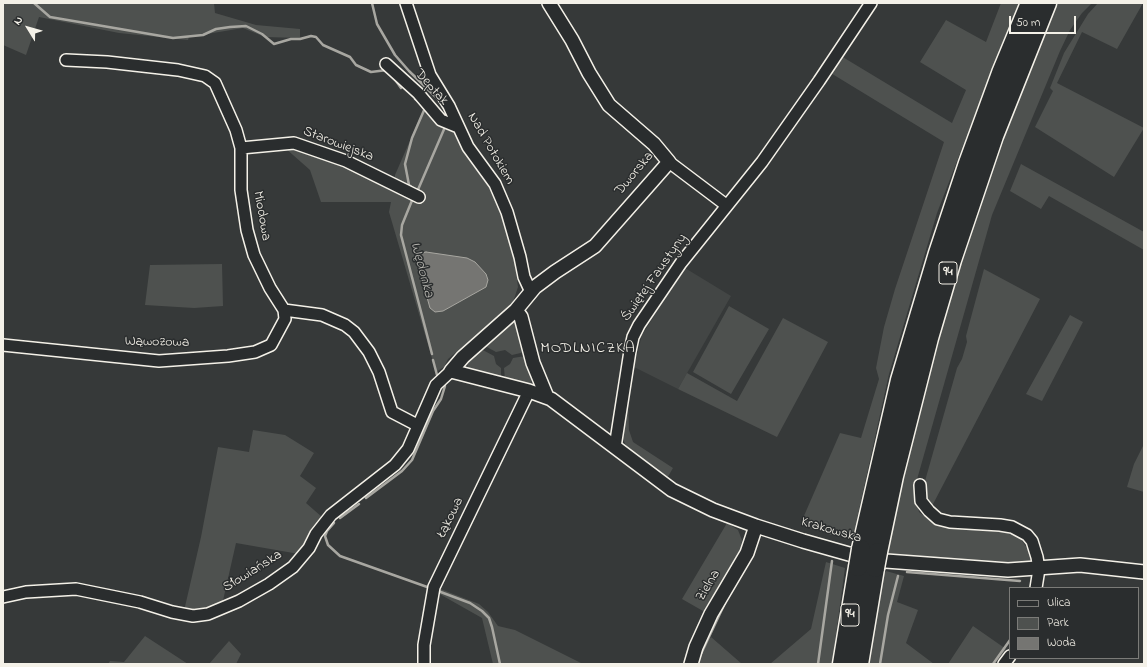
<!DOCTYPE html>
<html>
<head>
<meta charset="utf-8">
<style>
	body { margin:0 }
	#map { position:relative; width:1147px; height:667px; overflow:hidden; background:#363939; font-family:"Indie Flower",sans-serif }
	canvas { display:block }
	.frame { position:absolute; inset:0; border:4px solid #f4f1e8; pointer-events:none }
	.legend { position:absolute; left:1009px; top:587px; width:130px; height:72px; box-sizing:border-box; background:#2a2d2e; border:1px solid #7b7b78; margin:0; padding:5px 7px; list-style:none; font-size:12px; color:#f4f1e8 }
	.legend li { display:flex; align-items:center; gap:8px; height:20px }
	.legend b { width:20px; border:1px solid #7b7b78 }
	.north { position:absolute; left:8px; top:8px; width:40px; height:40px; -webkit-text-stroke:3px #2a2d2e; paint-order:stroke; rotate:307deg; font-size:11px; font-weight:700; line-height:16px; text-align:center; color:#f4f1e8 }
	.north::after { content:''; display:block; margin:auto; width:14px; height:18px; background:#f4f1e8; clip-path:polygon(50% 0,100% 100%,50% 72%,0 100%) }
	.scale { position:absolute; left:1009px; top:16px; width:67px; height:18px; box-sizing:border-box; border:2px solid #f4f1e8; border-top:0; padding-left:5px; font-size:12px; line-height:14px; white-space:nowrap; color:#f4f1e8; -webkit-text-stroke:3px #2a2d2e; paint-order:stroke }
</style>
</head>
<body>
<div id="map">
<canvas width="1147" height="667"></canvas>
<div class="frame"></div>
<ul class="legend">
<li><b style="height:5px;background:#2a2d2e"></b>Ulica</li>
<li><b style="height:11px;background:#4e514f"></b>Park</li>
<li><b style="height:11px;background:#757572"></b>Woda</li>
</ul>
<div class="north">N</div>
<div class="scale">50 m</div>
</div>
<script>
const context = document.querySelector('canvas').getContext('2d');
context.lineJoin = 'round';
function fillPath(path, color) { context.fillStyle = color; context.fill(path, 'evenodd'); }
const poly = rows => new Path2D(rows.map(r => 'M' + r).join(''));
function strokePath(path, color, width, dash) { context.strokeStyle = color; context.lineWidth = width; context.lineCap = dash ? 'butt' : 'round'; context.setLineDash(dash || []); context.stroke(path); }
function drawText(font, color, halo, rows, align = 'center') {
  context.font = font + ' "Indie Flower",sans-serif'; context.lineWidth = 3; context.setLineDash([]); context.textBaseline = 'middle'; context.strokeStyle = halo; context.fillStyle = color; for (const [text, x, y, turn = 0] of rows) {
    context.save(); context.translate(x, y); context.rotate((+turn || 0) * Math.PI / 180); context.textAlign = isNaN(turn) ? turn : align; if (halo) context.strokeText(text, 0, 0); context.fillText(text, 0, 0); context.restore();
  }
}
fillPath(poly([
	[685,268,731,296,678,389,634,367,642,335]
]), '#434645');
fillPath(poly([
	[3,3,214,3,215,13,256,25,300,29,300,38,265,37,243,28,189,37,188,40,119,33,39,17,26,55,3,45],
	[1001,3,1020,3,1006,34,937,213,889,374,853,537,835,536,800,525,840,433,861,438,879,379,876,368,884,327,895,289,944,142,829,72,841,56,952,123,966,90,920,62,946,20,986,42],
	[1057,3,1092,3,1082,13,1070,30,1060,51,992,215,914,490,919,512,933,523,1002,531,1021,539,1030,553,1030,563,906,558,886,555,901,483,941,322,996,154],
	[1098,3,1143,3,1117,49,1082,32,1057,83,1144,128,1114,177,1035,127,1053,91,1050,88,1064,53,1088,14],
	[425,106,437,125,458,135,501,207,513,249,518,287,512,305,448,359,444,367,436,372,389,212,391,202,321,202,310,170,284,147,295,145,393,189,395,175],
	[1021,164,1144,232,1144,250,1049,196,1041,209,1010,191],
	[222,264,223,306,194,308,145,305,150,265],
	[984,269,1040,299,931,508,923,494,925,481,957,368,962,359,967,342,966,336],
	[729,306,769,329,731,394,693,372],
	[1070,315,1083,322,1042,401,1026,394],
	[783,318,828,342,777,437,678,389,687,373,737,401],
	[512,323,516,323,525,352,512,355,505,350,496,352,485,346],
	[481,349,494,356,496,364,501,368,501,377,468,369,467,362],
	[525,356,532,378,531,384,528,386,505,380,504,368,510,364,513,358],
	[628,403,629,430,633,442,673,468,666,480,627,448,623,439,622,430],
	[253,430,285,435,314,453,300,476,316,488,306,503,322,517,299,554,236,543,222,605,203,611,184,611,201,537,218,447,249,452],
	[1144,444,1144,492,1127,487,1134,464],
	[727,523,738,530,742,540,740,551,730,570,703,611,682,599],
	[826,562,845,568,832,664,770,664,811,629],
	[886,571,904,576,897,602,918,610,906,643,934,664,867,664,882,576],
	[438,588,479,604,488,612,498,626,515,630,583,664,493,664,482,618,436,592],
	[973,626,1006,649,995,664,948,664],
	[145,636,188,664,108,664,110,661,124,662],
	[711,637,742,664,696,664,698,656],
	[229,641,241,654,236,664,209,664]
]), '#4e514f');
const water = poly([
	[426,252,467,258,475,262,486,274,488,280,486,287,443,311,435,312,430,308,416,258,418,254,426,252]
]);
fillPath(water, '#757572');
strokePath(water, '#a8a7a1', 1);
strokePath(poly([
	[34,3,50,17,173,38,203,35,216,29,230,27,246,26,262,34,274,44,291,39,300,39,311,36,316,37,323,45,350,57,356,65,371,72,387,70],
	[372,3,377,24,395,55,409,71,440,101],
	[394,78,401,88],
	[415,99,421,103],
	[415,190,409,185,405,164,412,138,425,108],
	[417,192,445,127],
	[413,198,402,225,401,235,432,354],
	[433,360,437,375],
	[366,498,402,471,412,460,433,411,441,399,445,386],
	[340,518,359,504],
	[334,523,327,531,325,536,328,545,340,556,430,588],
	[907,572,1020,581],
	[438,591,470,603,482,611,489,618,492,627,500,664],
	[699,658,725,603],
	[818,664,832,561],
	[880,664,888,615,898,576],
	[993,664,1010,640]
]), '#a8a7a1', 2.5);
const minor = poly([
	[406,3,430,75,449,106,468,147,495,184,507,212,520,257,524,277,531,292],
	[386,64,418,93,441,120,458,127],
	[241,148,294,143,346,161,419,197],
	[669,162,726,205],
	[284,310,322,315,345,325,354,332,369,352,379,372,392,412,417,425],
	[3,345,159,361,228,356,255,352,271,345,285,319,284,310,270,288,254,255,247,230,241,190,241,148,236,130,215,83,205,76,178,70,107,62,66,60],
	[615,447,630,351,633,337,639,325,681,263,762,162,819,81,871,3],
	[920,485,921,501,929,511,938,519,950,522,1000,525,1012,527,1027,535,1032,541,1037,557,1039,569,1036,588],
	[3,597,26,592,76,589,140,602,172,612,193,616,208,614,239,601,269,584,293,567,309,548,316,534,331,515,395,465,408,449,436,385,451,371],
	[424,664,424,645,434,587,529,391],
	[1004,664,1010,656]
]);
const tertiary = poly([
	[549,3,572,40,589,73,609,105,654,144,669,162,595,246,555,272,535,287,516,310,463,357,451,371,529,391,551,399,672,490,713,510,756,526,803,541,849,554,886,561,1008,570,1080,565,1144,572],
	[516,310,521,317,533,363,547,397],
	[691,664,696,647,711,614,747,553,756,526]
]);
const trunk = poly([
	[861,549,900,380,938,253,968,163,1001,73,1030,3],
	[878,552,894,476,929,338,952,260,994,136,1047,3],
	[842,664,858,567],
	[859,664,875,568]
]);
strokePath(minor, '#f4f1e8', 14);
strokePath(tertiary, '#f4f1e8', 16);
strokePath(trunk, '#f4f1e8', 21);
strokePath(minor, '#2a2d2e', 11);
strokePath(tertiary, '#2a2d2e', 13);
strokePath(trunk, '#2a2d2e', 18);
const trunkBridge = poly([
	[858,567,861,549],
	[875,568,878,552]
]);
strokePath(trunkBridge, '#f4f1e8', 21, []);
strokePath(trunkBridge, '#2a2d2e', 18);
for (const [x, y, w] of [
	[948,273,18],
	[850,615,18]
]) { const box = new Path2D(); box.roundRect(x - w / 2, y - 11, w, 22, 3); context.fillStyle = '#2a2d2e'; context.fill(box); strokePath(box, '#f4f1e8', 1); }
drawText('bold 13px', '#f4f1e8', null, [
	["94",948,273],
	["94",850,615]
]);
drawText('14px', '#f4f1e8', '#2a2d2e', [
	["Deptak",431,88,48],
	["Starowiejska",338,145,21],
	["Nad Potokiem",490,149,60],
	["Dworska",635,174,-50],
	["Miodowa",261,216,80],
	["Świętej Faustyny",655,278,-55],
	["Wąwozowa",157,343,1],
	["Łąkowa",451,518,-64],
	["Krakowska",831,531,16],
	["Słowiańska",253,572,-32],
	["Zielna",709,586,-59]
]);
drawText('italic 15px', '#b4b3ad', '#2a2d2e', [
	["Wędonka",421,270,75]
]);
context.letterSpacing = '1px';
drawText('16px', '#f4f1e8', '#2a2d2e', [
	["MODLNICZKA",588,349]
]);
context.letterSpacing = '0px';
</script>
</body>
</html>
